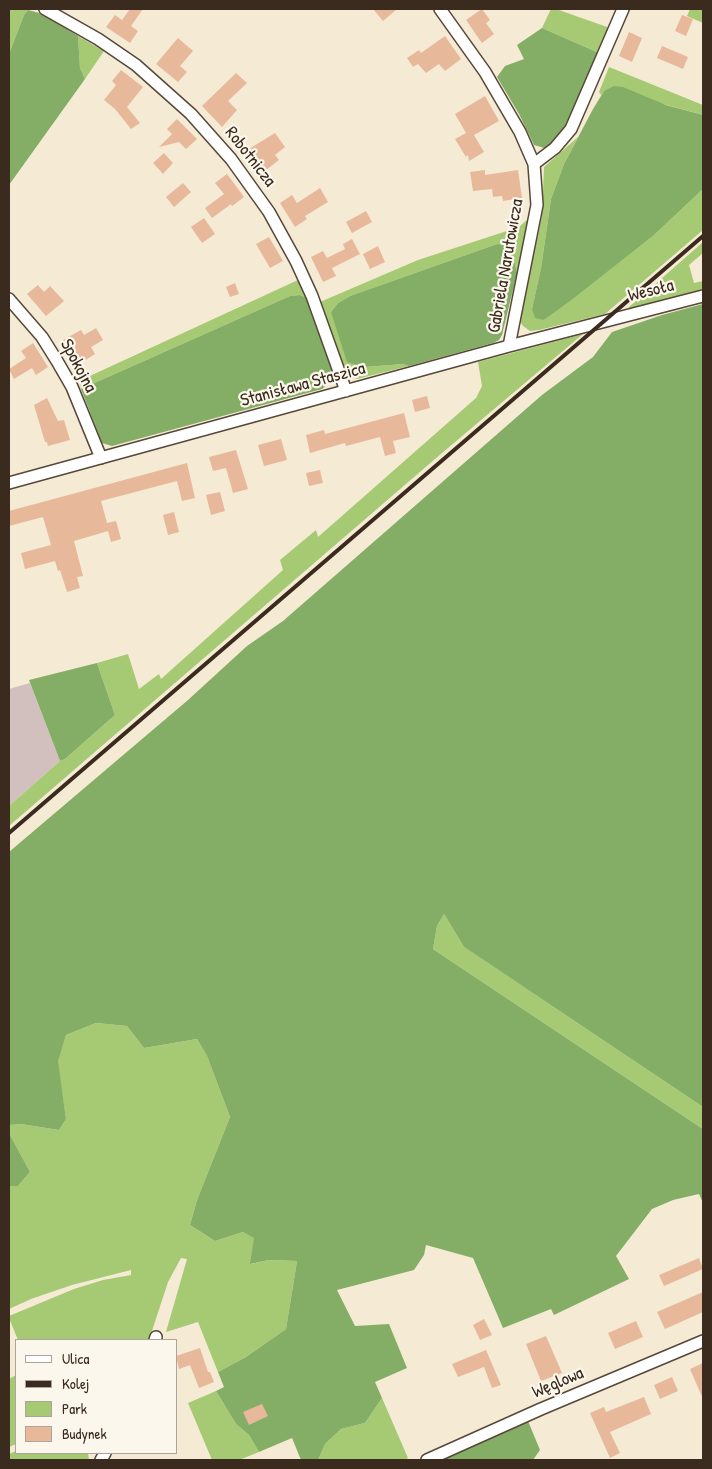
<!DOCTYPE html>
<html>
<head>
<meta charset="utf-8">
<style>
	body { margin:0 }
	#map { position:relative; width:712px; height:1469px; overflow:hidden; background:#f5ead4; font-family:"Patrick Hand",sans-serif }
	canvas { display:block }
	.frame { position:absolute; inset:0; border:10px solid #3b2a1e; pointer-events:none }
	.legend { position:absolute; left:15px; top:1339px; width:162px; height:115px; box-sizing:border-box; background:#fbf7ec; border:1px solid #aea59a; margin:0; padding:6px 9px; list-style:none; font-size:15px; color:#3b2a1e }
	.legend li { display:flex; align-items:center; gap:10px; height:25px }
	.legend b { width:25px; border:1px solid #aea59a }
</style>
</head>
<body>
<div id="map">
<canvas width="712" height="1469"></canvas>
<div class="frame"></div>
<ul class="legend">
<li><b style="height:6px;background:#fff"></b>Ulica</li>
<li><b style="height:6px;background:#3b2a1e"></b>Kolej</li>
<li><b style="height:14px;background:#a6ca74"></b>Park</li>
<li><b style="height:14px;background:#e7b99a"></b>Budynek</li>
</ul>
</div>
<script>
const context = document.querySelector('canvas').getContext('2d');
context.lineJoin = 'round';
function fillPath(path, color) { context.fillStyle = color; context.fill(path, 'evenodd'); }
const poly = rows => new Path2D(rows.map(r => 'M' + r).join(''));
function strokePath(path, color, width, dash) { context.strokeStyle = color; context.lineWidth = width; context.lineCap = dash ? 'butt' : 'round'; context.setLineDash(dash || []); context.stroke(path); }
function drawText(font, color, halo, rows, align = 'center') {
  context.font = font + ' "Patrick Hand",sans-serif'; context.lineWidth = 4.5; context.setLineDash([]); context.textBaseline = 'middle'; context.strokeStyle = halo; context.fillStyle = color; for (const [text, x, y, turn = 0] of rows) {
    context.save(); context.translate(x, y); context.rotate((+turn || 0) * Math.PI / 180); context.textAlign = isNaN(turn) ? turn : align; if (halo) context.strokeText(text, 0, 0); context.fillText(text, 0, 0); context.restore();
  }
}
fillPath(poly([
	[30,683,60,761,9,806,9,689]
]), '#d1c0bd');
fillPath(poly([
	[9,9,27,9,28,10,24,15,9,54],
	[551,9,556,9,610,28,599,53,542,28],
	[690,9,703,9,703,23,687,16],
	[78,36,104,51,85,79,80,68],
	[609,67,703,105,703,115,667,105,604,91,601,95,599,92],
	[578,137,564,164,551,199,541,268,532,309,544,320,653,236,703,189,703,230,605,314,539,330,530,331,523,326,519,320,542,216,544,167],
	[529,218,517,273,513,256,497,244,350,296,338,303,331,312,365,367,403,364,409,366,357,379,350,377,344,371,320,302,418,260,519,227],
	[703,242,703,253,689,265,694,283,703,281,703,289,632,308,628,308],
	[298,280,307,298,300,295,290,296,81,389,79,381],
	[583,334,435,459,9,826,9,806,60,761,65,759,115,715,97,663,128,654,139,689,159,674,161,679,283,570,280,560,316,530,318,537,476,398,482,386,478,362],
	[444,914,464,947,703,1107,703,1129,433,949,437,926],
	[96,1023,127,1026,144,1048,197,1039,207,1056,230,1117,197,1200,190,1225,215,1241,243,1232,255,1238,251,1264,269,1260,297,1261,286,1329,246,1357,218,1372,198,1322,166,1332,187,1259,181,1258,168,1282,149,1340,18,1340,9,1318,9,1316,74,1289,103,1280,131,1275,131,1270,72,1285,31,1299,9,1309,9,1186,18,1186,30,1172,9,1133,9,1125,21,1124,59,1130,66,1119,57,1061,66,1035],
	[16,1375,16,1444,9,1447,9,1379],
	[216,1391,236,1424,249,1435,259,1452,239,1460,212,1460,188,1403],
	[382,1398,408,1458,405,1460,318,1460,325,1444,341,1429,365,1423],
	[16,1451,16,1453,88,1453,89,1460,9,1460,9,1454]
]), '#a6ca74');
fillPath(poly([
	[28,10,43,14,78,36,80,68,85,79,9,185,9,54,24,15],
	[542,28,599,53,572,118,562,134,548,147,544,148,534,145,519,114,497,77,505,66,524,59,517,45],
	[614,86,623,87,666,105,703,115,703,189,653,236,570,301,544,320,535,318,532,309,541,268,551,199,564,164,593,109,604,91],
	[497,244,507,246,513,256,517,273,502,335,499,340,493,343,409,366,403,364,365,367,347,362,331,312,338,303,350,296],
	[300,295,307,298,327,352,333,375,330,382,322,389,112,446,102,443,81,389,290,296],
	[703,304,703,1107,464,947,444,914,437,926,433,949,703,1129,703,1203,699,1194,673,1200,652,1209,616,1256,629,1279,554,1315,551,1309,503,1328,473,1258,426,1245,424,1255,414,1270,337,1290,355,1326,389,1324,407,1368,375,1382,382,1398,365,1423,341,1429,325,1444,318,1460,301,1460,292,1438,259,1452,249,1435,236,1424,216,1391,224,1387,218,1372,246,1357,286,1329,297,1261,269,1260,250,1264,254,1238,243,1232,215,1241,190,1225,197,1200,230,1117,207,1056,197,1039,144,1048,127,1026,96,1023,66,1035,58,1061,66,1119,59,1130,21,1124,9,1125,9,852,188,700,247,646,283,621,542,395,593,357,612,332,662,315],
	[97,663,115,715,65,759,60,761,29,680],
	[9,1133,30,1172,18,1186,9,1186],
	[528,1421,540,1450,533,1460,439,1460]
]), '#84ae66');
fillPath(poly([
	[130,9,143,9,131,26,138,31,130,43,106,27,115,15,122,20],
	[373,9,397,9,383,21],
	[482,9,490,20,486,23,494,34,482,43,466,20],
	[682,15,693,19,686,36,675,31],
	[629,32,642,38,632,62,619,56],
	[445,36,461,59,445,71,439,64,426,73,418,64,413,67,407,58,419,50,421,53],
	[178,38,193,51,180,66,187,72,178,82,156,64],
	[662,46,688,57,683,69,657,58],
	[121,70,143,87,127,107,140,123,131,129,115,109,104,100,116,85,112,81],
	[236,73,247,83,228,101,237,110,222,127,202,106],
	[485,96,499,121,474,135,484,152,469,161,468,155,466,157,455,139,466,133,455,114],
	[177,119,197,139,186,149,179,142,159,147,172,134,167,129],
	[275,133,285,147,275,155,279,160,261,174,244,152],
	[164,153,173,163,163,174,153,163],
	[485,170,485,175,518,170,522,198,503,201,502,196,493,197,492,189,473,191,470,172],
	[227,174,244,197,232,206,231,204,212,218,205,208,224,194,215,183],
	[183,183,191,192,174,207,166,197],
	[320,188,328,202,305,216,307,219,295,227,280,203,292,195,297,203],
	[366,211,372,222,352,233,346,222],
	[204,218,215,234,202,243,191,227],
	[269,237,283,261,270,268,256,244],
	[352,239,360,254,332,268,336,276,323,282,311,257,323,251,327,258,345,249,343,244],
	[378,246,385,262,370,269,363,254],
	[235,283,239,294,230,297,226,287],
	[38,285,44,292,50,286,64,301,46,316,27,294],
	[96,328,103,340,91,347,95,354,78,365,63,340,81,330,84,335],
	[33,343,48,367,36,375,32,368,14,379,9,369,26,358,21,351],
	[427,396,430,408,415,412,412,400],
	[47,398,58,421,64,420,70,440,48,446,47,442,45,442,34,405],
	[404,413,410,437,393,441,396,453,385,456,380,437,346,446,345,443,310,453,306,435,324,430,325,434],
	[281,439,287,460,264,466,258,445],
	[236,450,248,489,233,493,226,468,213,471,209,457],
	[187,463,195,498,182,501,177,481,101,501,107,523,116,521,121,539,111,542,108,531,74,541,83,576,77,577,80,588,67,592,60,570,58,571,55,561,25,569,21,553,51,545,43,517,9,526,9,511],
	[320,470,323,483,309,486,306,473],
	[220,492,225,511,211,515,206,495],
	[174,512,179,532,168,535,163,515],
	[699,1258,703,1269,664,1286,659,1275],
	[703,1292,703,1312,665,1329,657,1312],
	[484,1319,492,1335,480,1340,473,1325],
	[636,1321,643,1337,615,1349,608,1333],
	[546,1336,562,1373,541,1381,526,1344],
	[200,1348,208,1372,210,1372,214,1382,199,1388,190,1365,179,1369,176,1356],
	[486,1350,501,1385,492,1388,484,1367,458,1377,452,1364],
	[703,1363,703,1399,690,1369],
	[672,1377,678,1391,660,1399,654,1385],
	[644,1397,651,1414,610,1432,620,1453,610,1458,590,1413,604,1407,606,1412],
	[262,1404,268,1416,249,1425,243,1412]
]), '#e7b99a');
const street = poly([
	[45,9,98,39,136,65,191,114,231,159,269,212,296,261,312,296,346,391],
	[440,9,485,72,520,132,534,164,537,205,509,346],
	[534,164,555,148,571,129,623,9],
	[9,299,42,337,57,361,72,387,101,458],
	[9,483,509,346,703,296],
	[155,1340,156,1337],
	[101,1460,105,1453],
	[427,1460,541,1409,703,1341]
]);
strokePath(street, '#574739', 14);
strokePath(street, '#fff', 11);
strokePath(poly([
	[9,833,703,236]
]), '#3b2a1e', 4);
drawText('18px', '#3b2a1e', '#fbf7ec', [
	["Robotnicza",250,157,52],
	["Gabriela Narutowicza",506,266,-80],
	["Wesoła",651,291,-14],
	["Spokojna",78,366,62],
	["Stanisława Staszica",303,385,-15],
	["Węglowa",558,1383,-23]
]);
</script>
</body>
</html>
